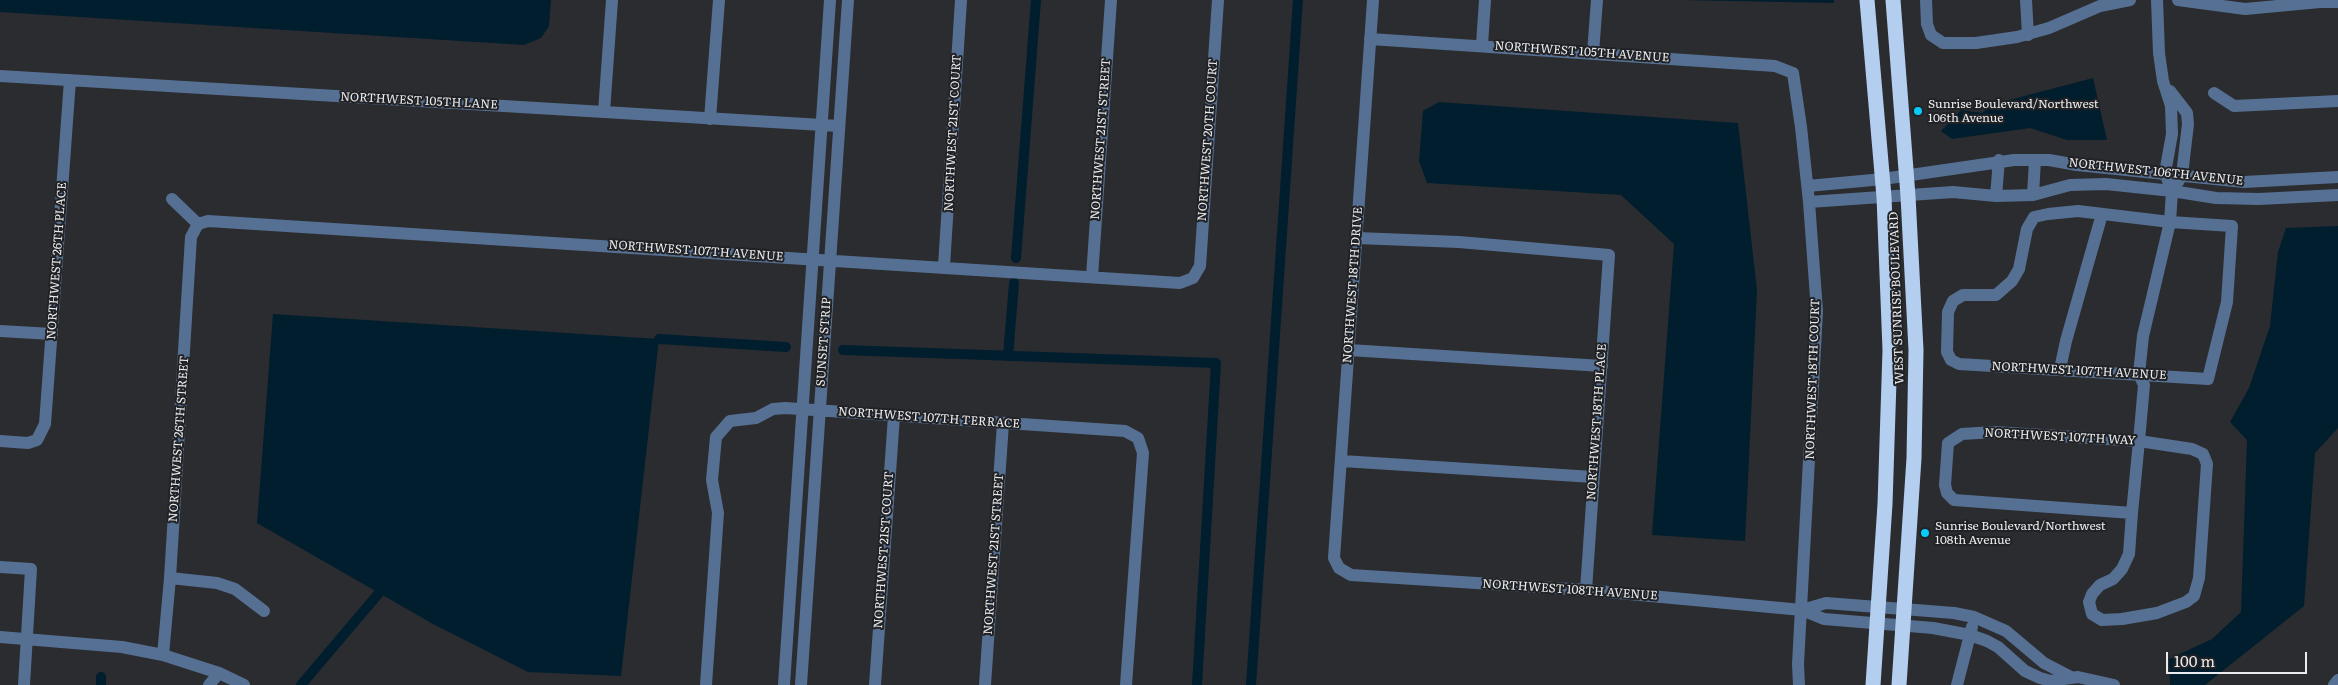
<!DOCTYPE html>
<html>
<head>
<meta charset="utf-8">
<style>
	body { margin:0 }
	#map { position:relative; width:2338px; height:685px; overflow:hidden; background:#2b2c2f; font-family:Literata,serif }
	canvas { display:block }
	.scale { position:absolute; left:2166px; top:652px; width:141px; height:22px; box-sizing:border-box; border:2px solid #eaebed; border-top:0; padding-left:6px; font-size:15px; line-height:18px; white-space:nowrap; color:#eaebed; -webkit-text-stroke:4px #212225; paint-order:stroke }
</style>
</head>
<body>
<div id="map">
<canvas width="2338" height="685"></canvas>
<div class="scale">100 m</div>
</div>
<script>
const context = document.querySelector('canvas').getContext('2d');
context.lineJoin = 'round';
function fillPath(path, color) { context.fillStyle = color; context.fill(path, 'evenodd'); }
const poly = rows => new Path2D(rows.map(r => 'M' + r).join(''));
function strokePath(path, color, width, dash) { context.strokeStyle = color; context.lineWidth = width; context.lineCap = dash ? 'butt' : 'round'; context.setLineDash(dash || []); context.stroke(path); }
function drawText(font, color, halo, rows, align = 'center') {
  context.font = font + ' Literata,serif'; context.lineWidth = 4; context.setLineDash([]); context.textBaseline = 'middle'; context.strokeStyle = halo; context.fillStyle = color; for (const [text, x, y, turn = 0] of rows) {
    context.save(); context.translate(x, y); context.rotate((+turn || 0) * Math.PI / 180); context.textAlign = isNaN(turn) ? turn : align; if (halo) context.strokeText(text, 0, 0); context.fillText(text, 0, 0); context.restore();
  }
}
fillPath(poly([
	[0,0,551,0,549,26,541,38,524,45,0,12],
	[1681,0,1834,0,1834,3],
	[2093,78,2107,140,2067,140,2030,128,1952,139,1941,131,1961,110,1982,113,1994,104],
	[1439,102,1738,123,1757,290,1745,541,1652,535,1674,244,1621,195,1427,183,1419,161,1423,111],
	[2338,226,2338,428,2315,453,2304,606,2205,685,2170,685,2169,659,2212,639,2241,612,2247,440,2230,422,2249,388,2270,326,2278,252,2286,228],
	[273,314,659,339,621,676,528,672,433,624,257,523]
]), '#011e2f');
strokePath(poly([
	[1016,258,1036,0],
	[659,339,786,347],
	[843,350,1216,363,1197,685],
	[1008,356,1014,283],
	[101,685,101,677],
	[301,685,379,593],
	[1251,685,1298,0]
]), '#011e2f', 10);
strokePath(poly([
	[1373,0,1334,558,1339,568,1351,575,1586,590,1802,610,1824,619,1933,628,1970,635,1987,641,1998,647,2025,671,2040,678,2051,681,2078,677,2114,685],
	[1926,0,1927,24,1931,35,1943,43,1976,43,2017,37,2049,28,2100,6,2130,0],
	[2026,0,2028,35],
	[2178,0,2245,9,2320,2,2338,2],
	[1370,39,1775,66,1793,73,1801,127,1809,202,1817,311,1798,664,1799,685],
	[1482,45,1485,0],
	[1593,53,1597,0],
	[0,76,839,126],
	[2170,91,2187,113,2188,124,2182,175,2178,182],
	[2214,93,2234,106,2338,101],
	[604,112,612,0],
	[710,119,719,0],
	[1808,186,1883,179,2014,160,2049,160,2077,165,2244,182,2338,177],
	[2033,195,2035,160],
	[1996,196,1999,160],
	[172,199,198,224],
	[1809,202,1953,192,1996,196,2033,195,2070,185,2106,184,2172,191,2216,198,2259,199,2338,195],
	[2078,211,2170,222,2232,226,2227,302,2208,379,1959,364,1951,360,1947,352,1948,312,1953,301,1963,295,1996,295,2012,281,2019,269,2027,229,2034,217,2048,214,2078,211],
	[198,224,208,221,1180,283,1193,278,1200,266,1218,0],
	[1357,238,1459,242,1609,255,1586,590],
	[944,266,961,0],
	[1092,277,1111,0],
	[0,331,52,334],
	[1349,350,1602,366],
	[2060,369,2066,341,2102,214],
	[0,441,28,443,37,440,45,424,70,80],
	[1342,461,1593,477],
	[2132,513,1954,500,1947,493,1945,485,1948,443,1962,434,1994,432,2139,441,2192,449,2203,454,2207,464,2199,578,2194,596,2186,602,2157,613,2122,619,2102,620,2092,614,2089,602,2092,594,2100,585,2113,579,2122,569,2129,554,2132,513,2139,441,2144,385,2139,374,2143,336,2170,222,2172,191,2165,173,2172,134,2171,106,2163,81,2159,53,2157,0],
	[0,567,31,569,24,685],
	[170,578,217,583,235,589,264,611],
	[1802,610,1826,603,1954,613,1974,617,2006,631,2044,663,2071,677],
	[0,637,122,647,163,655,219,673,244,685],
	[163,655,170,578,191,237,198,224],
	[209,685,219,673],
	[706,685,718,513,712,480,716,437,730,421,756,418,773,409,785,408,1125,431,1138,438,1143,453,1126,685],
	[784,685,830,0],
	[801,685,848,0],
	[875,685,894,416],
	[985,685,1003,423],
	[1957,685,1972,627],
	[2334,685,2338,680]
]), '#567093', 12);
strokePath(poly([
	[1867,0,1884,197,1890,350,1885,504,1873,685],
	[1893,0,1908,196,1916,350,1914,458,1899,685]
]), '#b4cef0', 15);
for (const [x, y, r, color] of [
	[1918,111,5,"#08cbfa"],
	[1925,533,5,"#08cbfa"]
]) { const dot = new Path2D(); dot.arc(x, y, r, 0, 2 * Math.PI); context.fillStyle = color; context.fill(dot); strokePath(dot, '#212225', 2); }
drawText('12px', '#eaebed', '#212225', [
	["NORTHWEST 105TH AVENUE",1582,52,4],
	["NORTHWEST 105TH LANE",419,101,3],
	["NORTHWEST 21ST COURT",953,133,-87],
	["NORTHWEST 21ST STREET",1101,139,-86],
	["NORTHWEST 20TH COURT",1208,140,-86],
	["NORTHWEST 106TH AVENUE",2156,172,6],
	["NORTHWEST 107TH AVENUE",696,251,4],
	["NORTHWEST 26TH PLACE",57,261,-86],
	["NORTHWEST 18TH DRIVE",1353,285,-86],
	["WEST SUNRISE BOULEVARD",1897,298,-92],
	["SUNSET STRIP",824,342,-86],
	["NORTHWEST 107TH AVENUE",2079,371,3],
	["NORTHWEST 18TH COURT",1813,379,-88],
	["NORTHWEST 107TH TERRACE",929,418,4],
	["NORTHWEST 18TH PLACE",1597,422,-86],
	["NORTHWEST 107TH WAY",2060,437,3],
	["NORTHWEST 26TH STREET",179,439,-86],
	["NORTHWEST 21ST COURT",884,550,-86],
	["NORTHWEST 21ST STREET",994,554,-86],
	["NORTHWEST 108TH AVENUE",1570,590,4]
]);
drawText('12px', '#eaebed', '#212225', [
	["Sunrise Boulevard/Northwest",1928,104],
	["106th Avenue",1928,118],
	["Sunrise Boulevard/Northwest",1935,526],
	["108th Avenue",1935,540]
], 'left');
</script>
</body>
</html>
